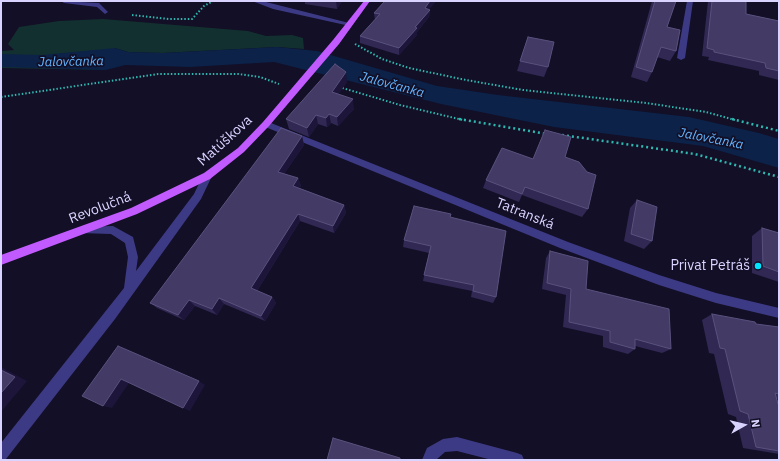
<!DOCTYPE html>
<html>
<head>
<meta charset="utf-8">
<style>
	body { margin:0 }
	#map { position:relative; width:780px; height:461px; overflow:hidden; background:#130f26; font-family:"IBM Plex Sans",sans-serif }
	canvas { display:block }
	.frame { position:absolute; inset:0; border:2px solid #d9d4ff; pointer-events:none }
	.north { position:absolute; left:724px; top:405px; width:40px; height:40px; -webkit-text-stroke:3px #130f26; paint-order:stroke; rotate:82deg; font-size:11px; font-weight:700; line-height:16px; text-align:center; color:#d9d4ff }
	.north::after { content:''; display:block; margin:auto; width:14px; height:18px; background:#d9d4ff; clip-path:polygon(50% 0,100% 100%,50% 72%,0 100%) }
</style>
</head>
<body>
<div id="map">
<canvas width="780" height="461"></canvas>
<div class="frame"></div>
<div class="north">N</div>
</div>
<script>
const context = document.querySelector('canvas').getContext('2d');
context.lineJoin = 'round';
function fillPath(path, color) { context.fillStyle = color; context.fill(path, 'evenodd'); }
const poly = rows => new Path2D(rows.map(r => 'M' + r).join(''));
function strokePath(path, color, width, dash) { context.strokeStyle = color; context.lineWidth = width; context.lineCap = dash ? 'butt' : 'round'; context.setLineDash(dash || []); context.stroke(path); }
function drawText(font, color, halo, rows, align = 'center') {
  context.font = font + ' "IBM Plex Sans",sans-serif'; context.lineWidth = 3.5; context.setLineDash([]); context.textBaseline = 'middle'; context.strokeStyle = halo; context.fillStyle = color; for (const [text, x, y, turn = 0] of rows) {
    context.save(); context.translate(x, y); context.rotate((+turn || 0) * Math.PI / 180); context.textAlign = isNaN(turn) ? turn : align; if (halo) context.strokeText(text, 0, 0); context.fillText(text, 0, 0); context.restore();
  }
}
fillPath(poly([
	[103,19,248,31,266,36,292,35,303,38,304,49,277,47,163,53,128,52,115,48,106,70,1,68,1,51,14,50,8,44,19,27,59,21]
]), '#12302f');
fillPath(poly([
	[277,47,317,51,437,86,498,95,689,117,759,133,779,139,779,168,703,146,554,127,441,104,274,62,190,67,125,65,106,70,1,67,1,54,42,55,115,48,128,52,163,53]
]), '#0c2248');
strokePath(poly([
	[132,15,169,19,192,19,204,6,213,1],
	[355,44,382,59,409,68,466,80,523,90,646,103,706,112,735,120],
	[339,87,400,105,463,120],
	[1,97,158,74,238,74,260,77,279,84]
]), '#2fb8b0', 2, [1.5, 2]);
strokePath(poly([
	[459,119,547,134],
	[732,119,779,131],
	[562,135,695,154,779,177]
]), '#2fb8b0', 2.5, [2, 3]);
fillPath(poly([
	[61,1,99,3,108,12,105,14,97,7,64,3,61,1],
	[252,1,262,1,353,24,350,26,273,9,252,1],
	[687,1,693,1,685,58,681,60,677,58,687,1],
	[266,121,568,242,659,275,716,293,779,308,779,318,716,303,659,285,560,248,263,126,263,122,266,121],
	[207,172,212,176,201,199,115,319,6,459,1,460,1,443,124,288,128,257,125,243,111,234,80,233,79,230,80,227,113,226,133,237,138,257,136,271,194,194,204,173,207,172],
	[457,437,517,453,522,455,524,460,492,460,457,451,445,452,436,460,422,460,427,448,443,439,457,437]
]), '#3d3a85');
fillPath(poly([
	[364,1,370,1,339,44,269,126,244,152,210,179,137,214,1,265,1,255,131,208,204,173,238,148,263,122,333,40,364,1]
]), '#c25bff');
fillPath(poly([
	[305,1,342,1,337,9,305,4],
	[385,1,436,1,429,9,430,10,429,17,417,32,417,35,399,55,360,43,360,36,375,20,374,13],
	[652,1,676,1,667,27,676,51,670,61,657,57,652,72,647,82,631,77],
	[708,1,746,1,746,14,779,21,779,80,759,75,759,71,708,60,709,57,702,56],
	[528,37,548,67,544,77,517,71],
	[347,82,338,94,354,109,338,126,331,123,327,127,318,124,309,137,289,129,286,119],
	[302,136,304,145,284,174,298,178,301,186,299,188,344,205,346,213,334,233,300,221,257,291,272,297,276,303,265,321,224,304,217,315,195,306,184,320,157,308,150,303],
	[565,157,588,209,582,217,522,195,519,202,483,188,486,180,533,159],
	[637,200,652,241,644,249,624,241,630,208],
	[450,217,496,297,493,303,471,297,472,291,423,281,429,253,403,247,404,240],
	[762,228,779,233,779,282,752,273,752,236],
	[550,251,586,289,671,349,662,353,635,346,635,349,628,354,603,347,603,336,563,327,566,295,542,289,546,258],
	[712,314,756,324,779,327,779,399,777,399,779,407,779,454,743,448,736,417,728,414,714,354,709,353,702,320]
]), '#312854');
fillPath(poly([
	[336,1,342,1,337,9],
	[430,1,436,1,424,16,425,8],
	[430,10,429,17,417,32,417,35,399,55,399,48],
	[346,72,347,82,334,101,332,92],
	[353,99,354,109,338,126,337,117],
	[329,114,331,123,327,127,326,118],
	[316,115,318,124,309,137,307,128],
	[302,136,304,145,281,179,278,172],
	[298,178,301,186,296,194,293,186],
	[344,205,346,213,334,233,333,226],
	[298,214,300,221,255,294,251,288],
	[272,297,276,303,265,321,261,316],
	[219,298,224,304,217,315,212,309],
	[189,300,195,306,184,320,178,315],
	[1,367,27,381,1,412],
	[121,379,129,383,112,408,103,406],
	[199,381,205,385,190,411,183,408]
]), '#1d163a');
const building = poly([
	[385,1,430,1,425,8,430,10,415,27,417,28,399,48,360,36,380,14,374,13,385,1],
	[655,1,676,1,667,27,680,30,676,51,661,47,652,72,636,67,655,1],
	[712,1,746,1,746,14,779,21,779,71,766,68,765,63,714,52,714,50,707,48,712,1],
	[528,37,554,42,548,67,520,61,528,37],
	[335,64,346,72,332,92,353,99,337,117,329,114,326,118,316,115,307,128,286,119,335,64],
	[281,128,302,136,278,172,298,178,293,186,344,205,333,226,298,214,251,288,272,297,261,316,219,298,212,309,189,300,178,315,150,303,281,128],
	[545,130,571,137,565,157,579,162,587,172,596,175,588,209,525,187,522,194,486,180,502,148,533,159,545,130],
	[637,200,657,207,652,241,631,234,637,200],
	[414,206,451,214,450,217,506,231,496,297,473,291,474,285,424,275,431,246,404,240,414,206],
	[762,228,779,233,779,272,763,266,762,228],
	[550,251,588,261,586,289,669,309,671,349,635,339,635,349,610,342,610,331,569,322,571,289,547,283,550,251],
	[712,314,755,322,756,324,779,327,779,394,775,393,779,407,779,451,756,447,748,414,740,411,725,349,720,348,712,314],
	[118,346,199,381,183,408,121,379,103,406,82,396,118,346],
	[1,370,15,377,1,393,1,370],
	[333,438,400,458,400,460,327,460,333,438]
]);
fillPath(building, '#433a66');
strokePath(building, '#5a527e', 1);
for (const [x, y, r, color] of [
	[758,266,4,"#00e5ff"]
]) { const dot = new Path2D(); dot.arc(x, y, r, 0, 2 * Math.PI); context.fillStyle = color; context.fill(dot); strokePath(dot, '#130f26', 1.5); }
drawText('italic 13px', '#62b6ff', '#130f26', [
	["Jalovčanka",71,62,-1],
	["Jalovčanka",392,85,15],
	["Jalovčanka",711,139,11]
]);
drawText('14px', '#d9d4ff', '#130f26', [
	["Matúškova",225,141,-42],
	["Revolučná",100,208,-21],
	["Tatranská",525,214,22]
]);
drawText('14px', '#d9d4ff', '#130f26', [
	["Privat Petráš",750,266]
], 'right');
</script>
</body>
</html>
